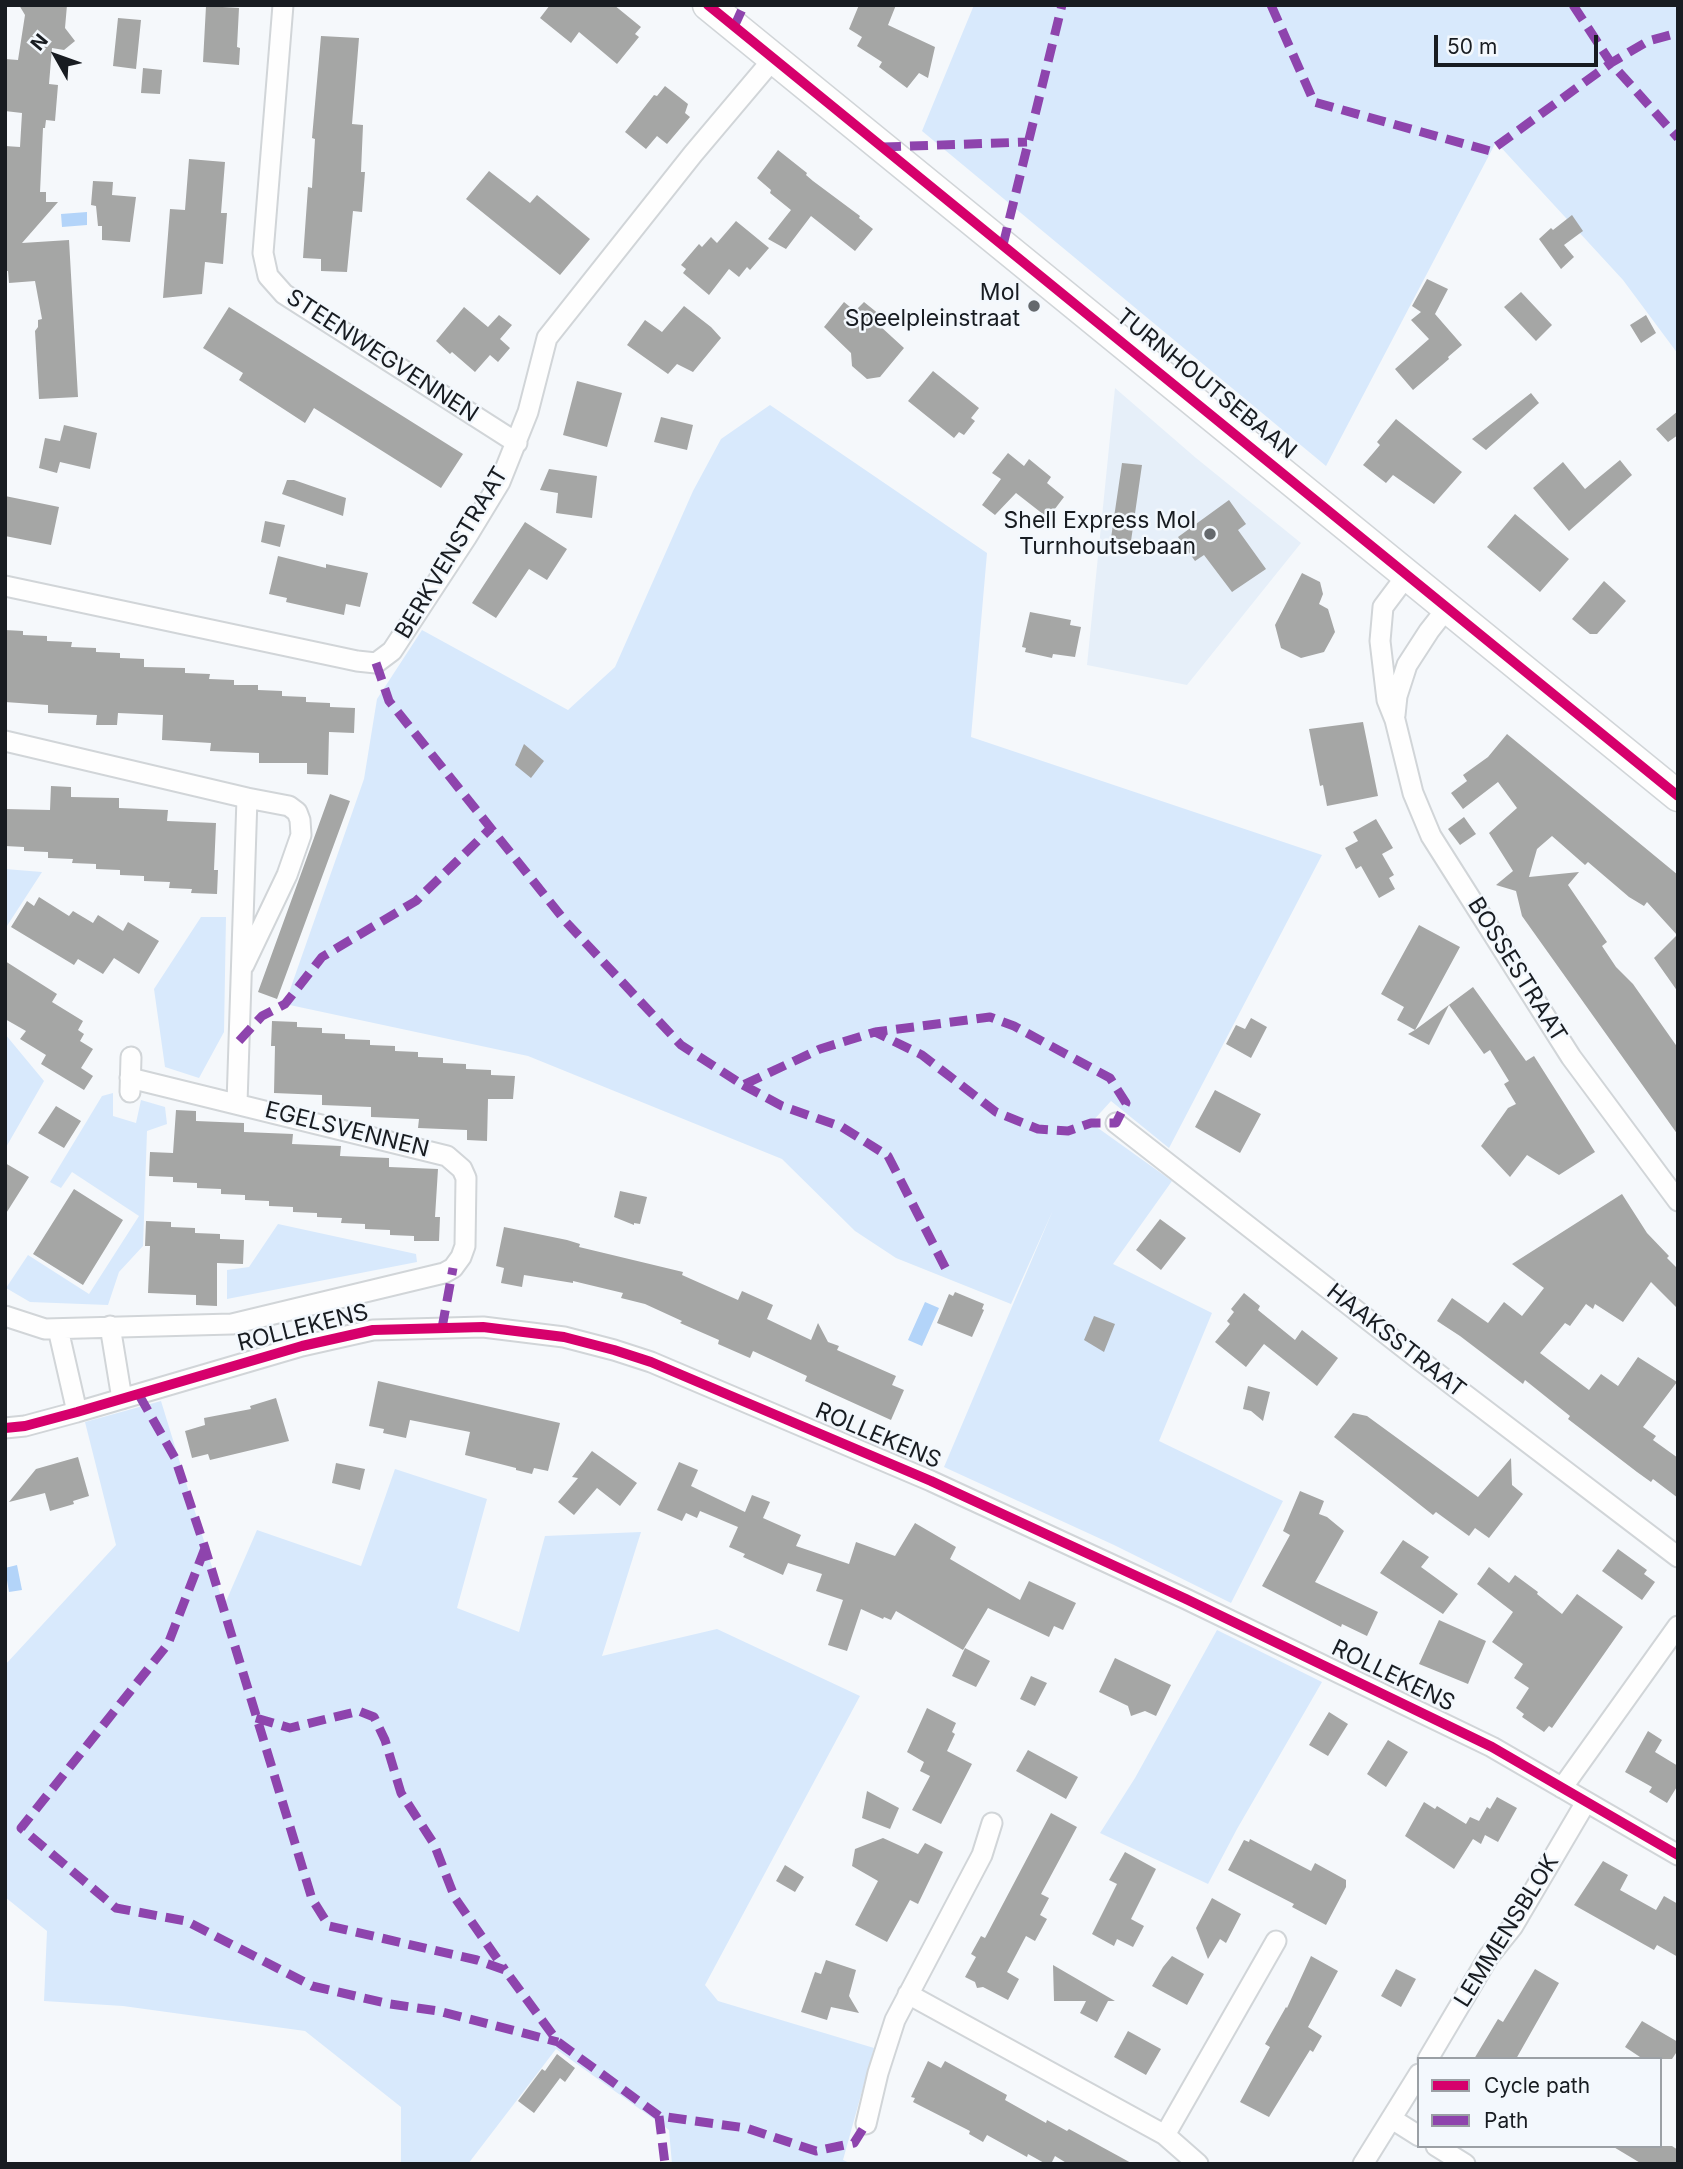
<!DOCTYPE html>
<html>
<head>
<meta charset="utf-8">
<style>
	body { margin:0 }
	#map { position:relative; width:1683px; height:2169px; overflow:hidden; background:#f5f8fb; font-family:Inter,sans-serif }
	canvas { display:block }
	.frame { position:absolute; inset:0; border:7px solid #181c21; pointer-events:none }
	.legend { position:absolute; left:1417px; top:2057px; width:245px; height:91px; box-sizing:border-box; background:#f3f8fd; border:2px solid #9ba0a5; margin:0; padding:9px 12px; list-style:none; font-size:21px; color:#181c21 }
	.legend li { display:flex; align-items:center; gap:14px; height:35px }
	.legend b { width:35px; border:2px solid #9ba0a5 }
	.north { position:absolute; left:21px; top:21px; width:70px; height:70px; -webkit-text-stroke:5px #f3f8fd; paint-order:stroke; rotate:310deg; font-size:19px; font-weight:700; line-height:28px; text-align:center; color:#181c21 }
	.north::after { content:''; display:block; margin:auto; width:24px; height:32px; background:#181c21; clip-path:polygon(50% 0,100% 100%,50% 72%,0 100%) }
	.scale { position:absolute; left:1434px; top:35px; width:164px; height:32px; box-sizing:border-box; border:4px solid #181c21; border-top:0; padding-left:9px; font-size:21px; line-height:24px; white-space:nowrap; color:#181c21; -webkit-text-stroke:5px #f3f8fd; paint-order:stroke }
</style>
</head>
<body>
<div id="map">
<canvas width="1683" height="2169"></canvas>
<div class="frame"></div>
<ul class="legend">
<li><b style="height:9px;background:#d6006c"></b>Cycle path</li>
<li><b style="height:9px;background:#8e44ad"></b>Path</li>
</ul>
<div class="north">N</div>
<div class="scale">50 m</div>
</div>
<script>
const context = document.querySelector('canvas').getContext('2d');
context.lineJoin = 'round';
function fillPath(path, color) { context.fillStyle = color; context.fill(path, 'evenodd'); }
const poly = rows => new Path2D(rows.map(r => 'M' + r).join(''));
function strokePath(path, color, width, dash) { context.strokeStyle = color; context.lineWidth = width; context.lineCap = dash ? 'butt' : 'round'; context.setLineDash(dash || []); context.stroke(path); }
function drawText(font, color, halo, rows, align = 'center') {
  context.font = font + ' Inter,sans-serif'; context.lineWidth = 5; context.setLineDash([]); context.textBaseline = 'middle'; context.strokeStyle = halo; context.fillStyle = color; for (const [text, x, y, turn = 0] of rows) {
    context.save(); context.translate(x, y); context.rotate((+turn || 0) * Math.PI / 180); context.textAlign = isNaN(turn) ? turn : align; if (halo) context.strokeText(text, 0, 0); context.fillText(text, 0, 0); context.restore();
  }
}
fillPath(poly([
	[1115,388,1196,458,1301,543,1187,685,1087,665]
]), '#e6eff9');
fillPath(poly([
	[974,5,1678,5,1678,354,1623,280,1496,142,1326,466,922,131],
	[770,405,987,553,971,737,1322,855,1169,1148,1111,1101,1091,1123,1172,1181,1113,1264,1212,1313,1159,1441,1283,1501,1231,1603,1114,1545,944,1467,1053,1210,1011,1304,896,1258,855,1231,782,1159,528,1056,285,1004,364,779,377,699,422,630,568,710,615,667,693,491,721,439],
	[5,869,42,872,5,929],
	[201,917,226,917,224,1032,199,1078,165,1067,154,989],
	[5,1034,44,1081,5,1149],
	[113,1093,113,1116,136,1123,141,1100,165,1107,167,1124,147,1131,143,1246,119,1272,108,1305,30,1302,6,1288,28,1255,89,1294,139,1216,72,1172,61,1188,50,1182,102,1096],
	[278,1224,416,1254,417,1262,227,1299,227,1270,249,1267],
	[161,1401,224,1606,257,1530,361,1566,395,1469,487,1499,457,1608,519,1632,545,1536,641,1532,602,1656,717,1629,860,1696,705,1985,718,2001,874,2048,843,2160,852,2164,672,2164,669,2130,556,2049,468,2164,401,2164,401,2107,305,2031,123,2006,44,2001,47,1931,5,1897,5,1665,116,1545,85,1422],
	[1217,1630,1322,1682,1237,1829,1208,1884,1100,1833,1135,1778]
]), '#d8e9fc');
fillPath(poly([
	[87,212,87,225,62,227,61,214],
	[925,1302,939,1308,922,1346,908,1340],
	[17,1565,22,1590,9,1592,5,1568]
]), '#b3d4f9');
fillPath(poly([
	[19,5,67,5,65,28,75,41,64,50,52,48,49,84,58,85,55,121,46,120,45,128,43,128,40,192,46,192,46,202,58,202,22,243,69,240,78,397,39,399,35,331,38,327,38,320,42,319,35,281,9,283,8,271,5,271,5,146,20,147,22,113,5,111,5,59,18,60,25,15],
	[550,5,614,5,641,27,635,34,639,37,617,64,579,32,571,43,540,18],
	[859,5,896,5,888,25,935,47,928,78,919,73,907,88,879,67,882,62,857,46,862,37,849,29],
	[206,6,239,8,237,47,240,48,239,65,203,62],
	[118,18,141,20,136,69,113,66],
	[321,36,359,38,352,124,363,125,361,172,365,172,362,212,353,211,347,272,321,271,321,259,303,258,308,187,312,188,315,139,312,138],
	[143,68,162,70,160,94,141,93],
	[665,86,688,104,685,113,690,117,667,144,657,136,646,149,625,132,654,95,657,96],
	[778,150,807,173,806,175,813,181,860,216,859,218,873,229,855,251,811,216,786,249,768,239,791,210,770,193,771,190,757,178],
	[189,159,225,162,221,213,227,213,223,264,205,262,202,294,163,298,170,209,185,210],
	[489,171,530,203,537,195,590,239,560,275,466,199],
	[93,181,113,182,112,195,136,197,130,242,102,240,102,226,98,226,96,206,91,205],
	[1572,215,1583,231,1564,245,1574,257,1561,269,1539,239,1551,228,1553,230],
	[736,221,769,248,750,270,747,267,739,277,729,269,709,295,683,273,686,269,681,265,699,244,702,247,711,237,717,243],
	[1427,279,1448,289,1435,314,1462,345,1448,357,1449,359,1413,390,1395,369,1429,339,1411,320,1421,312,1412,306],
	[1521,292,1552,325,1536,341,1504,307],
	[844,302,855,311,864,302,885,319,880,326,904,348,880,377,867,379,852,366,851,353,824,327],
	[684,306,711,327,721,338,693,372,677,364,668,374,627,345,645,320,662,332],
	[229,307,463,454,441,488,314,408,305,423,239,380,243,373,203,348],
	[464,307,488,327,499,315,512,325,500,339,510,348,498,362,490,355,475,372,452,352,450,354,436,341],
	[1646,315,1656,333,1641,343,1630,325],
	[933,371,979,408,971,418,975,421,964,435,959,432,954,438,908,401],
	[577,381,622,393,607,447,563,435],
	[1531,393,1539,403,1486,450,1472,439],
	[1678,411,1678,435,1668,442,1656,429],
	[661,417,693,425,687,450,654,442],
	[1396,419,1462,472,1434,504,1393,475,1386,483,1363,465,1380,445,1377,442],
	[64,425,97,433,90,469,60,462,57,473,39,468,45,438,60,441],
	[1008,453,1024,466,1029,459,1051,477,1047,483,1064,497,1048,518,1016,493,995,515,982,505,1001,479,992,473],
	[1620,460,1632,475,1569,531,1533,488,1563,462,1585,489],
	[1122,463,1142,465,1131,541,1111,538],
	[549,469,597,476,592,518,556,513,558,493,540,490],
	[287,480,294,480,346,498,343,516,282,494],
	[5,496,59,507,51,545,5,536],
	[1229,500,1246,524,1238,530,1266,569,1232,592,1204,555,1195,561,1178,537],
	[1515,514,1569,559,1540,592,1487,547],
	[265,521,285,525,280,547,261,542],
	[525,522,567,549,547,580,529,569,496,618,472,603],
	[278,556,326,568,326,564,368,573,360,607,346,604,344,615,286,602,287,598,269,594],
	[1302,573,1320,582,1323,594,1319,604,1328,609,1335,632,1324,652,1301,658,1281,648,1275,625],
	[1604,581,1626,601,1597,634,1590,634,1572,619],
	[1030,612,1071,620,1070,625,1081,627,1075,657,1053,654,1052,658,1025,652,1026,648,1022,647],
	[5,630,23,631,23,635,47,636,47,641,72,642,71,647,96,648,96,652,120,653,120,658,144,659,144,667,185,668,185,673,210,674,209,679,234,680,234,685,258,685,258,690,282,691,282,696,306,697,306,702,330,703,330,707,355,708,354,733,329,732,328,775,307,774,307,763,259,763,259,753,210,751,211,743,162,740,163,715,118,713,117,725,96,725,97,715,48,713,48,705,5,702],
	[1363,722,1378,796,1327,806,1323,785,1320,786,1309,729],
	[1507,734,1678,875,1678,992,1654,958,1677,935,1647,902,1644,906,1629,897,1588,862,1585,865,1552,836,1537,849,1529,877,1579,872,1568,885,1607,942,1602,946,1616,967,1633,984,1678,1048,1678,1135,1522,916,1516,891,1496,885,1513,871,1489,833,1517,808,1498,782,1463,809,1451,793,1467,781,1463,775,1488,757],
	[524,744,544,761,531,778,515,765],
	[51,786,71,787,71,797,119,798,119,808,168,810,167,821,216,823,214,870,218,870,217,894,191,893,192,889,169,888,170,882,144,881,144,876,120,875,120,870,96,869,96,864,72,863,73,859,48,858,48,852,24,851,24,847,5,846,5,809,50,810],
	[330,794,350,801,277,999,258,992],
	[1464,817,1476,834,1460,845,1448,829],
	[1376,819,1393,848,1382,854,1394,875,1389,878,1395,889,1379,898,1361,866,1356,869,1345,848,1358,841,1353,832],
	[39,897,69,916,73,911,93,923,98,915,123,931,128,922,159,941,139,974,114,958,103,974,78,959,74,965,11,927,27,901,34,906],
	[1419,925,1460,947,1415,1030,1473,987,1526,1061,1534,1056,1595,1152,1559,1175,1527,1155,1510,1177,1481,1146,1508,1108,1516,1104,1504,1084,1509,1081,1490,1050,1484,1054,1449,1005,1429,1045,1408,1034,1415,1030,1397,1020,1404,1007,1381,994],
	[5,961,57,994,52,1002,83,1021,78,1030,84,1034,80,1041,93,1049,81,1068,93,1076,84,1090,41,1064,46,1055,20,1039,26,1031,5,1019],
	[1251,1018,1267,1027,1251,1058,1226,1044,1236,1025,1245,1029],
	[272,1021,297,1022,297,1027,322,1028,322,1033,345,1034,345,1039,370,1040,370,1045,395,1046,395,1051,418,1052,418,1057,443,1058,443,1063,466,1064,466,1069,491,1070,491,1075,515,1076,513,1099,488,1099,487,1141,467,1140,467,1130,418,1128,419,1119,371,1117,371,1107,322,1105,322,1095,274,1093,275,1046,271,1046],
	[1215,1090,1261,1114,1240,1153,1195,1127],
	[56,1106,81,1121,64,1148,38,1133],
	[176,1110,196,1111,196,1121,244,1123,244,1132,293,1134,292,1144,341,1146,340,1156,389,1158,389,1167,438,1169,435,1217,440,1217,439,1241,414,1241,414,1236,390,1235,390,1230,365,1229,365,1224,341,1223,342,1218,317,1217,317,1213,293,1212,293,1207,269,1206,269,1201,245,1200,245,1195,221,1194,221,1189,197,1188,197,1183,173,1182,173,1177,149,1176,150,1152,173,1153],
	[5,1163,29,1177,5,1215],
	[74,1189,123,1220,83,1285,33,1254],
	[620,1191,647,1197,640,1224,634,1223,634,1225,614,1217],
	[1622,1194,1647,1233,1669,1256,1667,1258,1678,1269,1678,1309,1651,1282,1623,1322,1595,1304,1593,1309,1586,1304,1570,1326,1565,1323,1540,1353,1589,1390,1601,1374,1618,1386,1638,1357,1677,1382,1643,1427,1656,1436,1653,1440,1678,1458,1678,1498,1653,1479,1651,1482,1637,1472,1568,1419,1570,1416,1525,1380,1523,1384,1460,1336,1437,1321,1452,1298,1488,1323,1504,1302,1522,1316,1544,1288,1512,1264],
	[1160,1219,1186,1238,1161,1270,1136,1250],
	[146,1221,171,1222,171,1227,195,1228,195,1233,220,1234,220,1239,244,1240,243,1264,217,1263,217,1306,196,1305,196,1295,148,1293,150,1246,145,1246],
	[504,1227,567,1240,580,1244,579,1247,683,1272,682,1275,738,1300,742,1291,773,1305,767,1319,811,1340,818,1323,828,1342,839,1346,837,1350,896,1376,892,1385,904,1390,891,1420,805,1381,807,1376,753,1351,750,1358,718,1344,719,1340,680,1323,682,1321,645,1304,621,1298,623,1293,573,1281,573,1283,524,1275,522,1287,501,1283,504,1268,496,1266],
	[955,1292,984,1304,982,1309,984,1310,972,1337,937,1323,949,1294,953,1296],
	[1244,1293,1260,1306,1258,1310,1295,1340,1302,1330,1338,1358,1317,1386,1264,1344,1246,1367,1215,1342,1230,1324,1227,1321,1234,1312,1231,1309],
	[1094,1316,1115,1324,1104,1352,1084,1340],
	[378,1381,560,1423,548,1471,534,1468,532,1474,516,1470,516,1468,465,1455,470,1432,410,1420,406,1438,383,1433,384,1429,369,1426],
	[1248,1386,1270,1392,1263,1421,1251,1411,1243,1409],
	[276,1398,289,1441,210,1460,208,1454,192,1458,185,1431,205,1425,204,1418,251,1409,250,1406],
	[1353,1413,1367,1416,1478,1497,1511,1458,1512,1485,1523,1494,1489,1538,1475,1528,1469,1536,1436,1512,1433,1515,1334,1437],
	[592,1451,637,1483,620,1506,597,1488,574,1515,558,1502,578,1478,572,1477],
	[78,1457,89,1496,73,1501,74,1504,50,1511,45,1493,9,1502,36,1469],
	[679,1462,698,1470,691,1486,745,1512,752,1495,770,1502,763,1518,801,1535,796,1546,849,1564,856,1542,895,1556,915,1523,956,1547,950,1559,1020,1600,1029,1581,1076,1603,1063,1630,1054,1626,1049,1637,988,1608,963,1650,896,1611,891,1620,884,1617,883,1619,861,1609,847,1651,828,1645,843,1600,816,1591,822,1574,788,1563,783,1575,743,1557,745,1554,729,1547,738,1527,700,1511,697,1518,686,1513,682,1521,657,1510],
	[336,1463,365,1469,360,1490,332,1483],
	[1300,1491,1324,1501,1319,1514,1327,1517,1344,1531,1315,1582,1378,1612,1367,1636,1342,1624,1341,1627,1262,1586,1290,1535,1283,1531],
	[1403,1540,1429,1557,1421,1567,1458,1594,1443,1614,1380,1573],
	[1618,1549,1647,1570,1644,1574,1655,1582,1642,1600,1602,1571],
	[1489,1567,1509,1583,1515,1575,1538,1592,1537,1594,1562,1614,1577,1594,1623,1627,1552,1728,1549,1726,1544,1732,1522,1717,1524,1714,1516,1708,1529,1688,1514,1678,1523,1664,1492,1642,1513,1612,1477,1584],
	[1439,1620,1486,1641,1468,1684,1419,1664],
	[965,1648,990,1661,976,1687,952,1676],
	[1115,1658,1171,1685,1156,1716,1145,1711,1131,1716,1128,1706,1099,1692],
	[1031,1676,1047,1683,1035,1706,1020,1699],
	[927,1708,956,1723,952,1732,955,1734,947,1751,972,1764,941,1824,912,1810,930,1776,920,1771,924,1762,907,1752],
	[1329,1712,1348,1724,1328,1756,1309,1745],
	[1648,1731,1662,1740,1655,1752,1678,1766,1678,1785,1667,1803,1649,1792,1652,1787,1625,1772],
	[1388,1740,1408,1752,1386,1787,1367,1774],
	[1028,1750,1078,1777,1066,1799,1016,1771],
	[867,1791,899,1808,890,1829,862,1818],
	[1497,1797,1517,1808,1498,1842,1485,1835,1481,1844,1473,1839,1454,1869,1405,1836,1424,1802,1435,1809,1437,1806,1466,1824,1470,1817,1479,1821,1487,1807,1490,1809],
	[1051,1813,1077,1827,1041,1894,1049,1898,1040,1915,1047,1919,1035,1941,1026,1936,1007,1972,1019,1979,1008,2000,983,1987,977,1988,975,1982,965,1977,976,1957,971,1954,981,1936,985,1938],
	[883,1838,918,1854,925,1843,943,1852,918,1904,910,1900,887,1942,855,1925,878,1881,852,1866,855,1849],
	[1250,1839,1311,1871,1315,1863,1346,1880,1346,1887,1326,1925,1292,1907,1294,1904,1228,1870,1244,1840,1249,1842],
	[1125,1852,1156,1869,1131,1919,1144,1926,1133,1947,1117,1939,1114,1946,1092,1934,1117,1884,1109,1880],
	[1603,1861,1628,1875,1620,1890,1656,1910,1664,1896,1678,1904,1678,1957,1657,1945,1654,1950,1574,1905],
	[785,1865,804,1877,795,1892,776,1881],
	[1212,1898,1241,1914,1226,1943,1220,1939,1208,1959,1196,1928],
	[1172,1956,1204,1974,1187,2005,1152,1986,1163,1967],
	[1311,1956,1338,1971,1308,2027,1322,2036,1313,2052,1310,2050,1269,2117,1240,2102,1270,2047,1265,2044,1286,2007,1287,2008],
	[826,1960,856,1970,849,1996,859,2013,831,2007,827,2020,801,2012,815,1972,821,1974],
	[1053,1965,1115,2001,1108,2001,1097,2022,1080,2013,1086,2001,1054,2001],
	[1396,1969,1416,1979,1401,2007,1381,1996],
	[1535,1969,1559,1983,1516,2059,1474,2059,1498,2019,1503,2022],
	[1642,2021,1678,2042,1678,2050,1672,2059,1643,2059,1625,2047],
	[1128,2031,1161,2049,1146,2075,1114,2057],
	[557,2054,575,2068,565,2082,560,2078,534,2113,518,2101,542,2069,545,2071],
	[928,2061,941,2068,945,2061,1007,2095,1005,2100,1046,2123,1047,2120,1067,2131,1069,2129,1133,2164,1068,2164,1055,2156,1051,2164,1046,2164,1028,2154,1027,2157,987,2135,983,2142,969,2134,970,2131,913,2102,915,2098,911,2097],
	[1612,2146,1672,2146,1678,2150,1678,2164,1642,2164]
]), '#a5a6a5');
const minor = poly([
	[283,5,263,253,268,276,284,294,517,443],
	[1407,575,1383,607,1380,641,1387,700,1395,720,1413,793,1431,836,1571,1057,1678,1201],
	[5,586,357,661,376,663,392,651,466,538,500,482,528,412,547,338,693,154,774,58],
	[1395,715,1397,696,1407,665,1429,631,1447,608],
	[5,741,247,798,237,1103],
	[244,965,287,875,301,835,300,820,297,812,289,806,247,798],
	[130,1092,131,1057],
	[1116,1123,1417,1358,1678,1557],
	[5,1316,45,1329,232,1324,444,1273,453,1268,461,1257,465,1246,466,1178,462,1169,447,1156,130,1078],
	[110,1326,122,1399],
	[58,1329,77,1412],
	[5,1428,25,1426,77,1412,302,1346,373,1330,483,1327,564,1337,614,1350,651,1362,931,1481,1186,1599,1492,1747,1678,1855],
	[1562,1788,1678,1626],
	[908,1994,1165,2135,1198,2164],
	[1428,2059,1489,1956,1513,1926,1586,1802],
	[1392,2119,1419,2136],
	[866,2124,878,2073,895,2020,982,1855,992,1823],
	[1165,2135,1276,1941],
	[1436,2146,1465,2164],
	[1363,2164,1419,2074]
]);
const primary = poly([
	[708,5,1678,796]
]);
strokePath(minor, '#d1d5d8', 23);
strokePath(primary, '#d1d5d8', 33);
strokePath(minor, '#fefefe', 19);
strokePath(primary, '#fefefe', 30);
strokePath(poly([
	[1271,5,1314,102,1490,151,1611,63,1648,41,1678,33],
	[1573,5,1611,63,1678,138],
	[734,27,744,5],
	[883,147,1027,142],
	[1003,245,1062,5],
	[376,663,389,701,566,922,681,1045,743,1085,820,1049,875,1032,922,1055,996,1112,1038,1129,1068,1131,1091,1123,1116,1123,1126,1103,1110,1078,1014,1026,990,1017,875,1032],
	[239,1041,262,1016,285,1004,322,957,416,901,491,828],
	[743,1085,782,1106,842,1127,888,1156,948,1273],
	[442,1328,453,1268],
	[139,1395,175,1458,205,1548,312,1899,329,1926,477,1960,505,1970,558,2042,659,2116,746,2128,816,2151,854,2143,866,2124],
	[205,1548,168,1644,21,1828,116,1908,186,1921,312,1986,390,2004,438,2011,558,2042],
	[256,1718,290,1728,359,1711,374,1717,385,1740,401,1793,434,1844,455,1898,505,1970],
	[659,2116,665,2164]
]), '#8e44ad', 9, [18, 9]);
strokePath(poly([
	[708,5,1678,796],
	[5,1428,25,1426,77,1412,302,1346,373,1330,483,1327,564,1337,614,1350,651,1362,931,1481,1186,1599,1492,1747,1678,1855]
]), '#d6006c', 10);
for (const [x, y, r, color] of [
	[1034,306,7,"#65696d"],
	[1210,534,7,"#65696d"]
]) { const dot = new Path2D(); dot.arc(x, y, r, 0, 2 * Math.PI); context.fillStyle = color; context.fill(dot); strokePath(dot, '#f3f8fd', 2.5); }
drawText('23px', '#181c21', '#f3f8fd', [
	["Mol",1020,293],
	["Speelpleinstraat",1020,319],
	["Shell Express Mol",1196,521],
	["Turnhoutsebaan",1196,547]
], 'right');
drawText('23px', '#181c21', '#f3f8fd', [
	["STEENWEGVENNEN",382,356,33],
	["TURNHOUTSEBAAN",1206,384,39],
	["BERKVENSTRAAT",452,553,-59],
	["BOSSESTRAAT",1517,970,58],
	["EGELSVENNEN",347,1130,14],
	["ROLLEKENS",303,1328,-14],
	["HAAKSSTRAAT",1396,1341,38],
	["ROLLEKENS",878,1436,23],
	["ROLLEKENS",1393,1676,26],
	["LEMMENSBLOK",1507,1931,-58]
]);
</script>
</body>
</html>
